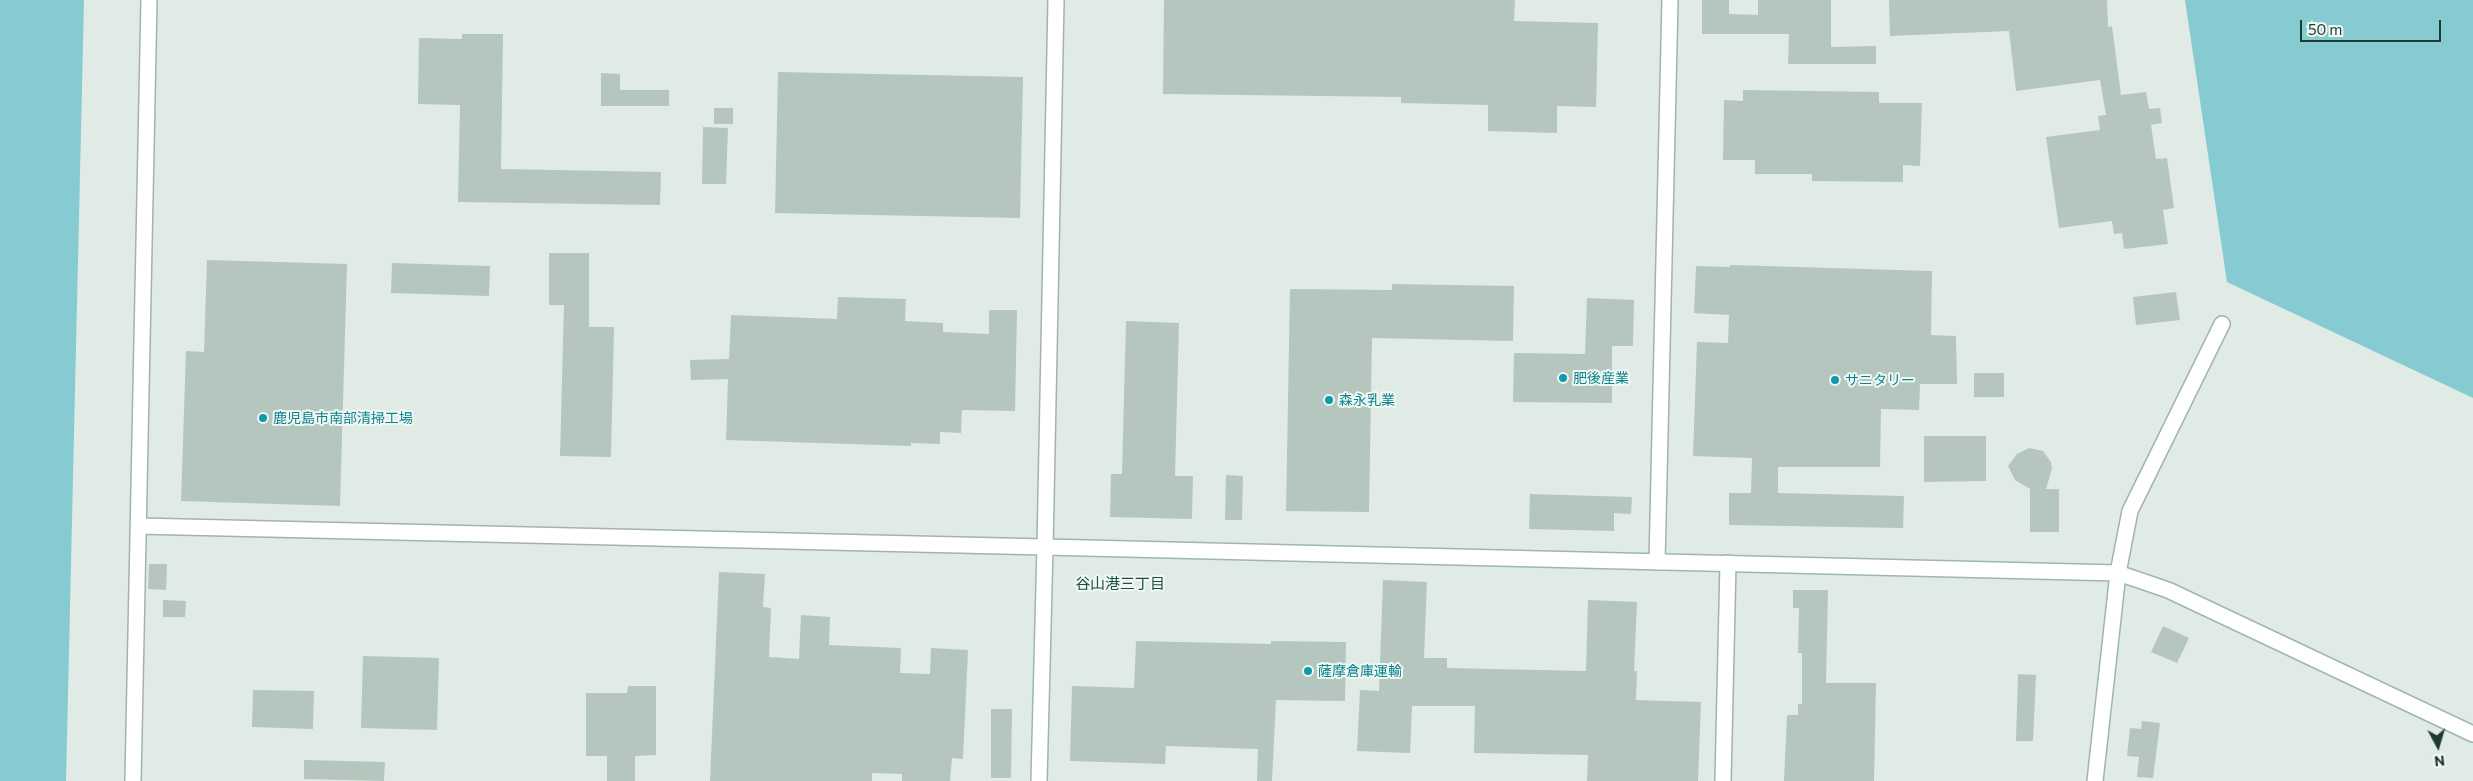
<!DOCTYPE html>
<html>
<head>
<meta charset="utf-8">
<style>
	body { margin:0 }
	#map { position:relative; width:2473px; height:781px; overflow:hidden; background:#e0ebe5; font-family:Commissioner,sans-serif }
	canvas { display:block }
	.north { position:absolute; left:2413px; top:721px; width:50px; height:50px; -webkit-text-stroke:4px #f0f8f3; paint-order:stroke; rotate:174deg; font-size:14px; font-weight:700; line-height:20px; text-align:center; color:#203c32 }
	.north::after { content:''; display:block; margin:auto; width:18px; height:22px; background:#203c32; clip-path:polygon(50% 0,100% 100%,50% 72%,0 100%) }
	.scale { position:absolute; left:2300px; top:20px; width:141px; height:22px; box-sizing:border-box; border:2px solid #203c32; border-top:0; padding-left:6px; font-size:15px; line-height:18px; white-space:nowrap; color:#203c32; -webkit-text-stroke:4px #f0f8f3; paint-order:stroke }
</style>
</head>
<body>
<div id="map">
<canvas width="2473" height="781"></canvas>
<div class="north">N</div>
<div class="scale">50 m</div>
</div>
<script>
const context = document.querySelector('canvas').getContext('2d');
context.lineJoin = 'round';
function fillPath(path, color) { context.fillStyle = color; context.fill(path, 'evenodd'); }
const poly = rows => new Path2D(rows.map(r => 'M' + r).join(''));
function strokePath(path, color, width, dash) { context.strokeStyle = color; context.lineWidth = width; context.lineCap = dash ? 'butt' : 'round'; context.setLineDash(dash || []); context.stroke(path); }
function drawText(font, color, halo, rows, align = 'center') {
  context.font = font + ' Commissioner,"Noto Sans JP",sans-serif'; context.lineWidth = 4; context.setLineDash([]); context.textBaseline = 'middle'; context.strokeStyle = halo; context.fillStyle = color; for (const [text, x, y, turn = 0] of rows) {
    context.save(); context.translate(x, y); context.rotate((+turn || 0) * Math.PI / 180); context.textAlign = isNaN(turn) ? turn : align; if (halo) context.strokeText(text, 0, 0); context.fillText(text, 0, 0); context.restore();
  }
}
fillPath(poly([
	[0,0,84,0,66,781,0,781],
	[2185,0,2473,0,2473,398,2227,282]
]), '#86cbd2');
fillPath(poly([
	[1164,0,1515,0,1514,21,1598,23,1596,107,1557,106,1557,133,1488,131,1488,105,1401,103,1401,97,1163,94],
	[1702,0,1729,0,1729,14,1758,15,1758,0,1831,0,1831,47,1876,46,1876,64,1788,64,1789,34,1702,34],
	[1889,0,2107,0,2108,27,2112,26,2121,95,2146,92,2149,109,2160,108,2162,123,2151,125,2156,159,2167,158,2174,208,2163,210,2168,244,2124,249,2122,233,2114,234,2112,221,2059,228,2046,137,2100,130,2098,116,2106,115,2100,80,2016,91,2009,31,1890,36],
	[462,34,503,34,501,169,661,172,660,205,458,202,460,105,418,104,419,38,462,39],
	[778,72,1023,77,1020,218,775,213],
	[601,73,620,74,620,90,669,90,669,106,601,106],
	[1743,90,1879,92,1879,103,1922,103,1920,166,1903,165,1903,182,1812,181,1812,174,1755,174,1755,160,1723,160,1724,100,1743,101],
	[714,108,733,108,733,124,714,124],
	[703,127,728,128,726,184,702,184],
	[549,253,589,253,589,327,614,327,611,457,560,456,564,305,549,305],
	[207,260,347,264,340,506,181,501,186,351,204,352],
	[392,263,490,266,489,296,391,293],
	[1730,265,1932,271,1931,335,1956,336,1957,384,1920,384,1919,410,1881,409,1880,467,1778,467,1778,493,1904,496,1903,528,1729,525,1729,493,1751,493,1752,458,1693,456,1697,342,1728,343,1729,315,1694,313,1696,266,1730,267],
	[1392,284,1514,286,1513,341,1372,338,1369,512,1286,511,1290,289,1392,290],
	[2176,292,2180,320,2136,325,2133,297],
	[838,297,906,299,905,321,943,323,943,332,989,334,989,310,1017,310,1015,411,962,410,961,433,940,432,940,444,911,443,911,446,726,440,728,379,691,380,690,360,729,359,731,315,837,319],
	[1587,298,1634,300,1633,346,1612,346,1612,403,1513,402,1514,353,1585,354],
	[1126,321,1179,323,1175,476,1193,476,1192,519,1110,517,1111,474,1122,474],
	[1974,373,2004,373,2004,397,1974,397],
	[1924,436,1986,436,1986,481,1924,482],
	[2029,448,2043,451,2051,462,2052,469,2046,489,2059,489,2059,532,2030,532,2030,489,2015,480,2008,466,2017,454],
	[1226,475,1243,476,1242,520,1225,520],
	[1530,494,1632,497,1631,514,1614,513,1614,531,1529,529],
	[149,564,167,564,166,590,148,589],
	[719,572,765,574,763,607,771,608,769,657,799,659,801,615,830,617,829,645,901,648,900,673,930,674,931,648,968,650,963,759,952,758,950,781,902,781,902,774,872,773,872,781,710,781],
	[1383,580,1427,582,1424,658,1447,658,1447,668,1586,671,1588,600,1637,602,1634,671,1637,671,1636,700,1701,702,1698,781,1587,781,1588,755,1474,753,1475,706,1412,706,1410,753,1357,751,1360,690,1379,691],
	[1793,590,1828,590,1826,683,1876,683,1874,781,1784,781,1787,715,1798,715,1798,704,1802,704,1802,653,1798,653,1799,608,1793,608],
	[163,600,186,601,185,617,163,617],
	[2163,626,2189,638,2177,663,2151,652],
	[1136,641,1271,644,1271,641,1346,642,1345,701,1276,700,1272,781,1257,781,1258,749,1166,746,1165,764,1070,761,1072,686,1134,688],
	[363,656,439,658,437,730,361,728],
	[2018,674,2036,675,2033,741,2016,741],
	[628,686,656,686,656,755,635,756,635,781,607,781,607,756,586,756,586,693,627,693],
	[253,690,314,691,313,729,252,727],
	[991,709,1012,709,1011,778,991,778],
	[2142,721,2160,723,2153,778,2137,777,2139,757,2127,756,2130,728,2141,729],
	[304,760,385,762,384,781,304,779]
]), '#b5c6be');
const street = poly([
	[139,526,1045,547,1056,0],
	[1657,562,1670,0],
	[2118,573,2130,511,2222,324],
	[133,781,149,0],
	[1723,781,1728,563]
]);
const secondary = poly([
	[1039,781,1045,547,2118,573,2168,590,2473,734],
	[2095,781,2118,573]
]);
strokePath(street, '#a3b3ac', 18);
strokePath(secondary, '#9eb7ac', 18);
strokePath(street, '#fff', 15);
strokePath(secondary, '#fff', 15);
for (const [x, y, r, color] of [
	[1563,378,5,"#0f9aa8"],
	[1835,380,5,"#0f9aa8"],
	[1329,400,5,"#0f9aa8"],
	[263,418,5,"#0f9aa8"],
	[1308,671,5,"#0f9aa8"]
]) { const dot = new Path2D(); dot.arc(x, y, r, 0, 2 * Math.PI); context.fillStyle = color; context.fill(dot); strokePath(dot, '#f0f8f3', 2); }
drawText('14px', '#0d838f', '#f0f8f3', [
	["肥後産業",1573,378],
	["サニタリー",1845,380],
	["森永乳業",1339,400],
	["鹿児島市南部清掃工場",273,418],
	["薩摩倉庫運輸",1318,671]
], 'left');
drawText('15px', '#1c4e3e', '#f0f8f3', [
	["谷山港三丁目",1120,584]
]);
</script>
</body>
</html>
